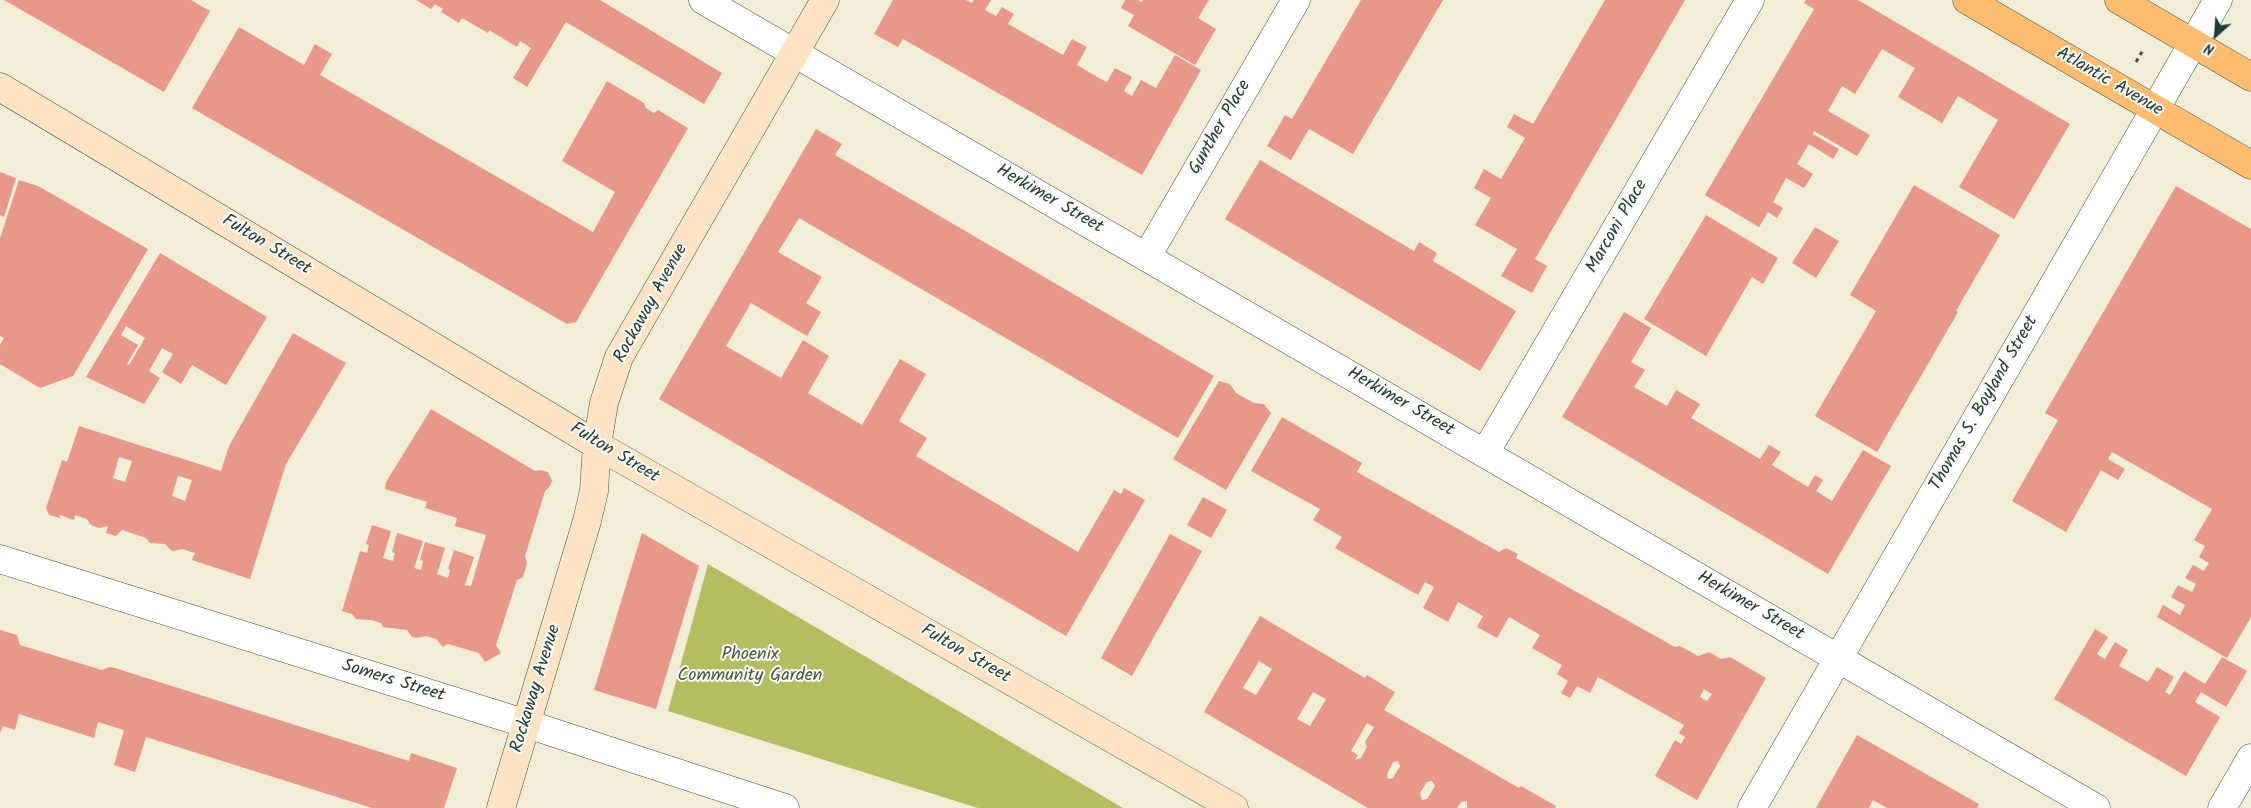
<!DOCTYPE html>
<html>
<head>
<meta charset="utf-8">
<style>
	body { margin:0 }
	#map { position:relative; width:2251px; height:808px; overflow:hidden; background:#f1edd6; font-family:Kalam,sans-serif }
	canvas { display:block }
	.north { position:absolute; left:2191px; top:10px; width:50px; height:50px; -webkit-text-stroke:4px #fdfcf7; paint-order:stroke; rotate:206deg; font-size:14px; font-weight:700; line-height:20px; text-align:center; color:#1f3d34 }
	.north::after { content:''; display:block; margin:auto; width:18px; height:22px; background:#1f3d34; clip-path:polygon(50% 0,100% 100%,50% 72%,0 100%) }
</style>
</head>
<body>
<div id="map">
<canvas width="2251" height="808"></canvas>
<div class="north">N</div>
</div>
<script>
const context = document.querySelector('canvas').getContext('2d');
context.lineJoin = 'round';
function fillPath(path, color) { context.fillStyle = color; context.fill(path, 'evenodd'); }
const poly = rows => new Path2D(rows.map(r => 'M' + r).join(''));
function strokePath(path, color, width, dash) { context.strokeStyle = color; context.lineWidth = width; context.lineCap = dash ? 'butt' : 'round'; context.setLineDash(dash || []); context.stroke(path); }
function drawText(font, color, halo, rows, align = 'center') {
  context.font = font + ' Kalam,sans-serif'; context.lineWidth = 4; context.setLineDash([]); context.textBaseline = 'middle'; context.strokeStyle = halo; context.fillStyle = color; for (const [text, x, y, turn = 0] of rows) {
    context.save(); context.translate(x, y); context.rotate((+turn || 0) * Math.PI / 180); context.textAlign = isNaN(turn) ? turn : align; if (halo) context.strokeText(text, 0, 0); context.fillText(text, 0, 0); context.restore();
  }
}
fillPath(poly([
	[708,564,1123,808,978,808,668,711]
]), '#b2be60');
fillPath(poly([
	[4,0,191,0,210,11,164,92],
	[416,0,600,0,722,73,704,104,566,22,527,87,513,78,531,48,520,41,517,47,489,30,488,33,462,18,459,23,441,12,443,9,435,4,431,9],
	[893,0,966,0,972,3,974,0,991,0,985,10,996,16,1002,7,1014,14,1008,24,1063,55,1072,39,1087,47,1077,65,1099,78,1107,82,1115,68,1132,77,1124,91,1132,96,1141,80,1156,88,1175,55,1201,70,1142,175,903,39,898,47,874,34],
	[1125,0,1138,0,1142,2,1143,0,1209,0,1198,18,1216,29,1195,65,1128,26,1134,15,1121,8],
	[1361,0,1443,0,1353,154,1309,129,1291,160,1267,146,1285,115,1292,119],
	[1605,0,1685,0,1535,259,1547,266,1532,293,1501,276,1517,249,1475,225,1491,198,1474,188,1484,169,1501,179,1525,138,1507,127,1514,114,1533,124],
	[1806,0,1858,0,2070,124,2014,219,1959,187,1998,120,1958,96,1942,123,1898,97,1915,68,1882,49,1855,94,1842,86,1828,111,1870,135,1857,156,1814,131,1813,134,1839,149,1833,159,1809,144,1797,164,1813,174,1804,188,1786,178,1773,202,1783,208,1777,218,1768,212,1759,227,1705,195,1814,9,1804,3],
	[239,27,304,65,315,44,332,54,320,75,593,232,615,192,562,161,607,81,644,103,646,108,654,113,658,110,688,128,576,322,567,324,192,108],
	[816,129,842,144,835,155,1214,376,1178,438,799,218,778,252,822,277,806,303,821,312,807,336,751,303,726,346,781,378,803,340,829,356,808,393,862,425,900,359,926,374,899,421,927,438,916,456,1078,552,1114,490,1121,494,1124,488,1145,500,1066,636,659,399],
	[1260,160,1414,251,1419,242,1437,253,1433,261,1516,311,1480,371,1225,219],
	[0,172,16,178,4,217,0,215],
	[19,180,38,186,148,249,73,376,40,388,0,364,0,345,4,338,0,336,0,238],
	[1914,185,2000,235,1956,311,1958,312,1877,452,1815,416,1876,311,1850,295],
	[2176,186,2251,229,2251,617,2227,658,2157,617,2163,605,2180,615,2185,605,2171,597,2178,585,2192,592,2196,584,2185,578,2193,565,2204,571,2209,563,2199,557,2205,546,2194,540,2212,509,2112,452,2108,459,2125,469,2118,480,2101,470,2066,532,2012,501,2058,420,2045,413],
	[1706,215,1778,258,1763,284,1752,277,1706,356,1644,319],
	[1815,227,1839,241,1816,278,1792,263],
	[160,253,267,317,226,385,192,365,181,384,162,372,173,354,162,348,149,371,160,378,144,404,86,377],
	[126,326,145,338,129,365,127,364,138,345,121,335],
	[1624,312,1651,328,1631,362,1645,370,1634,387,1667,406,1676,390,1700,404,1691,418,1760,459,1769,445,1781,452,1772,465,1808,487,1815,475,1823,480,1816,491,1832,501,1863,450,1891,466,1828,574,1562,417],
	[293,333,346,363,286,464,250,579,192,560,195,553,182,549,172,551,165,544,150,543,146,538,122,530,116,536,106,533,108,526,99,528,91,525,87,519,75,515,74,520,60,515,60,518,49,515,46,508,62,460,67,462,79,426,221,471,229,446],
	[119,457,132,461,125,482,113,478],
	[178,476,192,480,185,501,172,496],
	[1219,381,1230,384,1236,393,1254,403,1264,404,1271,413,1226,490,1173,459],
	[431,409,535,471,541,470,548,472,552,481,550,486,545,491,525,556,527,563,523,577,517,580,496,645,501,653,485,662,479,653,448,644,443,647,436,639,426,636,416,638,412,637,407,630,383,627,381,623,371,620,356,619,352,614,342,611,360,551,367,553,369,545,366,544,372,525,391,531,383,558,393,561,395,553,392,552,397,533,423,541,414,568,421,570,423,561,420,560,425,542,445,548,437,574,445,577,448,578,450,570,448,569,454,550,474,557,465,585,471,586,486,535,455,526,457,518,425,508,427,502,385,489,386,482],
	[1282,417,1362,463,1357,472,1499,552,1506,548,1518,554,1516,558,1675,647,1680,646,1698,656,1709,652,1721,659,1730,657,1766,678,1697,800,1655,776,1675,740,1681,744,1685,737,1679,733,1684,725,1598,677,1590,693,1577,686,1570,698,1561,693,1568,681,1557,674,1562,665,1532,648,1540,635,1509,617,1497,638,1477,627,1483,616,1458,602,1448,622,1423,608,1434,587,1425,582,1418,595,1335,548,1342,537,1313,520,1320,509,1251,471],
	[1704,689,1712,694,1707,701,1700,697],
	[1203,497,1227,510,1211,538,1187,525],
	[642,533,699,566,656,709,594,690],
	[1170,534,1202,551,1132,676,1101,658],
	[1260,616,1365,678,1367,675,1395,692,1384,710,1519,788,1521,786,1556,806,1555,808,1467,808,1467,801,1461,802,1457,808,1368,808,1204,712],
	[1259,661,1272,669,1256,695,1243,688],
	[1313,692,1326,699,1310,726,1297,719],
	[1367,723,1374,727,1365,742,1367,747,1361,758,1355,760,1358,755,1351,751],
	[1398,761,1400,766,1393,778,1388,779,1387,774,1393,762],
	[1432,781,1435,786,1427,799,1422,800,1420,793,1427,782],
	[2095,629,2108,637,2097,654,2105,659,2115,642,2128,650,2119,666,2148,682,2157,667,2174,677,2165,692,2170,695,2184,671,2205,684,2222,657,2247,671,2226,707,2201,692,2195,702,2220,717,2186,776,2054,699],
	[0,630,17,635,20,645,92,667,102,670,109,667,115,668,409,761,411,753,457,768,444,808,372,808,146,737,135,772,114,765,124,730,98,722,94,738,19,714,15,730,3,726,0,733],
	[1857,735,1979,804,1977,808,1887,808,1873,800,1869,808,1816,808]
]), '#e79888');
const street = poly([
	[703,0,2096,808],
	[1147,256,1296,0],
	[1485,453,1750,0],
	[0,559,527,724,785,808],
	[1752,808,2218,0],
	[2222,808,2251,758]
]);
const secondary = poly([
	[0,87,597,445,1234,808],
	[501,808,587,521,594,491,597,445,604,403,619,357,825,0]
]);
const primary = poly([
	[1967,0,2251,165],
	[2119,0,2251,77]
]);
strokePath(street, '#3e574c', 29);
strokePath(secondary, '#3e574c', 29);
strokePath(primary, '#3e574c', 29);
strokePath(poly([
	[2136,62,2143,50]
]), '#3e574c', 3, [4, 4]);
strokePath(street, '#fff', 28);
strokePath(secondary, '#fee4c5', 28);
strokePath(primary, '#fdbc6f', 28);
drawText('18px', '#1f3d34', '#fdfcf7', [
	["Atlantic Avenue",2109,83,30],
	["Gunther Place",1221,128,-60],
	["Herkimer Street",1049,200,30],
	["Marconi Place",1618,227,-60],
	["Fulton Street",266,246,31],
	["Rockaway Avenue",652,304,-61],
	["Herkimer Street",1400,403,30],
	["Thomas S. Boyland Street",1985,404,-60],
	["Fulton Street",614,454,31],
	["Herkimer Street",1750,607,30],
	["Fulton Street",965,655,30],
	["Somers Street",393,682,17],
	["Rockaway Avenue",537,689,-73]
]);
drawText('18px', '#445d3f', '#fdfcf7', [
	["Phoenix",750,656],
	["Community Garden",750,677]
]);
</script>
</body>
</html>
